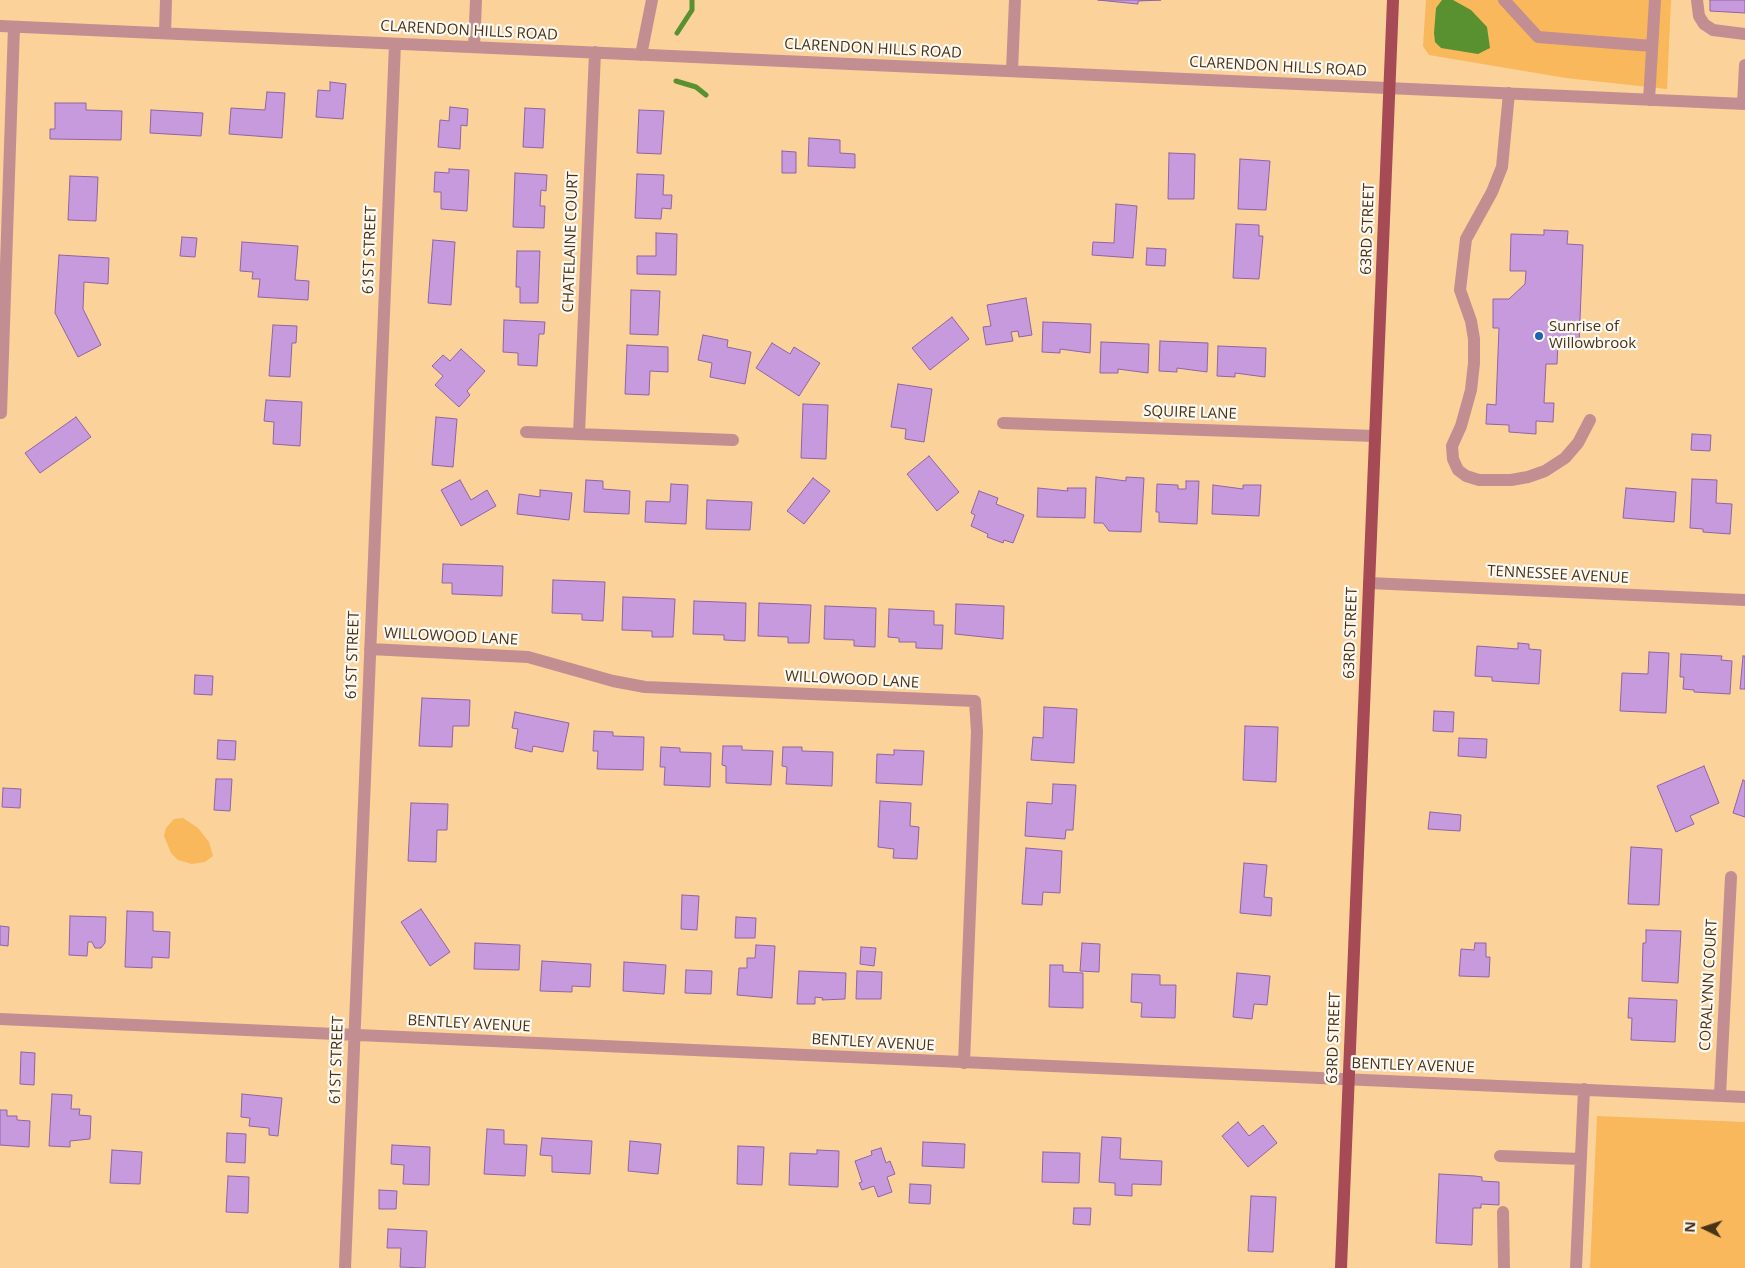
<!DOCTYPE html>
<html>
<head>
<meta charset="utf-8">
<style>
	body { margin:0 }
	#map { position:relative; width:1745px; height:1268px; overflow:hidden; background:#fbd29a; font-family:"Open Sans",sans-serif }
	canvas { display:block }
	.north { position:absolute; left:1680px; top:1203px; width:50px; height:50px; -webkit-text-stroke:4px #fff9f3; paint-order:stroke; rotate:274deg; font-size:14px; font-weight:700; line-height:20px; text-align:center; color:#473315 }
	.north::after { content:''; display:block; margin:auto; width:18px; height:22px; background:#473315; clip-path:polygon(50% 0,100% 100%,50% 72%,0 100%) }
</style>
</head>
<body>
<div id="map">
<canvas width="1745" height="1268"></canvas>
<div class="north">N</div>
</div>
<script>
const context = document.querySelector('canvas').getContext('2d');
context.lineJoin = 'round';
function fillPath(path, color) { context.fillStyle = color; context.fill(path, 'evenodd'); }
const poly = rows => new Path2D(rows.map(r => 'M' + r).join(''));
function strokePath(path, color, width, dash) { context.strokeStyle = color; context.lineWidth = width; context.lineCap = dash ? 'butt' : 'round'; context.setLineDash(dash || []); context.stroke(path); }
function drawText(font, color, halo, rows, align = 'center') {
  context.font = font + ' "Open Sans",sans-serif'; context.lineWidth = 4.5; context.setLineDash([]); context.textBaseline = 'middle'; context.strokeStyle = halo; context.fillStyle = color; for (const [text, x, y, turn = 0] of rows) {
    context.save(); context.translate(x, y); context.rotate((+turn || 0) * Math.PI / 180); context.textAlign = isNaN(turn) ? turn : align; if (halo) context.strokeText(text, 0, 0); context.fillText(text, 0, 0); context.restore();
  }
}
fillPath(poly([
	[1426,0,1671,0,1667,89,1566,78,1429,55,1423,46],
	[183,818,198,828,209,842,213,856,205,862,192,864,178,860,171,853,164,836,166,828,174,819],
	[1597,1116,1745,1122,1745,1268,1590,1268]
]), '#f8b85b');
fillPath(poly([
	[1442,0,1453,0,1471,10,1487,27,1490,48,1478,54,1441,48,1435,42,1434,33,1436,8]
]), '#599030');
strokePath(poly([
	[677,33,692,10,692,0],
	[676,81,696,87,706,95]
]), '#599030', 5);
const building = poly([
	[1098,0,1161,0,1138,1,1138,4,1098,0],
	[1710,0,1745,0,1745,13,1710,11,1710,0],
	[330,82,346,84,343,119,316,117,318,90,330,91,330,82],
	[267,92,285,93,282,138,229,134,231,108,265,110,267,92],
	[55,103,86,103,86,110,122,111,121,140,50,139,50,129,55,129,55,103],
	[450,107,468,109,467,126,461,125,460,149,438,147,440,120,449,121,450,107],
	[525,108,545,109,543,148,523,147,525,108],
	[151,110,203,113,201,136,150,133,151,110],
	[639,110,664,111,661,154,637,153,639,110],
	[809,138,840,140,840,153,855,154,855,168,808,166,809,138],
	[782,151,796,152,796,173,782,173,782,151],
	[1169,153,1195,154,1194,199,1168,199,1169,153],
	[1240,159,1270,161,1266,210,1238,209,1240,159],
	[449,169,469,170,467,211,441,209,441,192,434,192,435,172,449,173,449,169],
	[515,173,547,175,546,191,541,190,540,206,545,206,544,228,513,227,515,173],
	[637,174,664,175,663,195,672,195,671,209,662,208,661,219,635,218,637,174],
	[70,176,98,177,96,221,68,220,70,176],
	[1116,204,1137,206,1133,258,1092,255,1093,242,1114,243,1116,204],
	[1236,224,1259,225,1259,236,1263,236,1259,279,1233,278,1236,224],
	[1544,230,1568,231,1567,244,1583,245,1579,344,1558,343,1557,364,1546,364,1544,403,1554,403,1553,422,1536,421,1536,434,1509,432,1509,425,1486,424,1487,404,1496,405,1499,328,1493,328,1493,299,1509,299,1525,284,1526,271,1510,271,1511,234,1544,235,1544,230],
	[656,233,677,234,676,275,637,274,637,256,656,256,656,233],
	[182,237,197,238,195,257,180,256,182,237],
	[433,240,455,242,451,305,428,303,433,240],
	[242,242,298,246,295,280,309,281,308,300,258,297,260,279,252,279,253,272,240,271,242,242],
	[1147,248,1166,249,1165,266,1146,265,1147,248],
	[517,251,540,251,538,303,520,303,520,287,516,287,517,251],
	[59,255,109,258,108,284,84,282,83,309,101,345,78,357,55,313,59,255],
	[631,290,660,291,658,335,630,334,631,290],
	[1026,298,1032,335,1019,337,1018,331,1011,332,1013,341,986,345,983,327,991,326,987,305,1026,298],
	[952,317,969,339,930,370,912,348,952,317],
	[504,320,545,322,544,334,539,334,537,366,518,365,518,353,503,352,504,320],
	[1043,322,1091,324,1090,353,1060,349,1060,353,1042,352,1043,322],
	[273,325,297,326,296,343,292,343,290,377,269,376,273,325],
	[703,335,728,340,727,347,751,352,745,384,710,377,712,363,698,360,703,335],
	[1160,341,1208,343,1207,372,1177,368,1177,372,1159,371,1160,341],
	[1101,342,1149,344,1148,373,1118,369,1118,373,1100,373,1101,342],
	[772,343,790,354,794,347,820,363,799,396,756,368,772,343],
	[627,345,668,347,668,372,650,371,649,395,625,394,627,345],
	[1218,346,1266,348,1265,377,1235,373,1235,377,1217,376,1218,346],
	[461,349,485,371,467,391,470,395,459,407,435,385,443,376,432,366,443,355,450,361,461,349],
	[898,384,932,389,924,442,905,439,906,429,891,427,898,384],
	[266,400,302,402,300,446,273,444,274,422,264,421,266,400],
	[803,404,828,405,826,459,801,458,803,404],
	[76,417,91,437,40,473,25,453,76,417],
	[436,417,457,419,453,467,432,465,436,417],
	[1692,434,1711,435,1710,451,1691,450,1692,434],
	[929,456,959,492,937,511,907,474,929,456],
	[1096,477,1126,481,1126,477,1144,478,1141,532,1109,531,1103,523,1094,523,1096,477],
	[813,478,830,491,804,524,787,511,813,478],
	[1692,479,1717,480,1716,503,1732,504,1730,534,1703,532,1703,529,1690,528,1692,479],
	[460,480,471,500,487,490,496,506,461,526,441,490,460,480],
	[586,480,603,481,603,489,630,491,629,514,584,512,586,480],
	[1186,481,1199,481,1197,524,1159,522,1159,512,1156,512,1157,484,1178,485,1178,489,1186,489,1186,481],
	[671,484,688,485,686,524,645,522,646,501,670,502,671,484],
	[1213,485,1243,489,1243,485,1261,485,1259,516,1212,514,1213,485],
	[1038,488,1068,491,1067,488,1086,488,1085,518,1037,517,1038,488],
	[1626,488,1676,492,1674,522,1623,518,1626,488],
	[540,490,572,493,569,520,517,514,519,494,540,497,540,490],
	[979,491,998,498,996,504,1024,515,1013,543,1004,540,1003,543,987,537,988,534,971,526,975,515,971,513,979,491],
	[707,500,752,502,750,530,706,529,707,500],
	[443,564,503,566,502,596,452,594,452,583,442,583,443,564],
	[553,580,605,582,603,621,582,620,582,614,552,613,553,580],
	[623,597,675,599,673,637,652,637,652,631,622,630,623,597],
	[694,601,746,603,745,641,724,640,724,635,693,634,694,601],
	[759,603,811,605,809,643,788,643,788,637,758,636,759,603],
	[956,604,1004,606,1003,639,955,634,956,604],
	[825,606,876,608,875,647,854,646,854,640,824,639,825,606],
	[889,609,934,611,934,625,943,625,942,649,916,648,916,642,899,642,899,638,888,637,889,609],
	[1518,643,1529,644,1529,649,1541,650,1539,684,1492,681,1492,677,1475,676,1477,646,1518,649,1518,643],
	[1649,652,1669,653,1666,713,1620,711,1622,673,1648,674,1649,652],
	[1681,654,1722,656,1721,660,1732,661,1730,694,1694,692,1694,690,1683,689,1684,677,1680,677,1681,654],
	[1743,656,1745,656,1745,689,1740,689,1743,656],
	[195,675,213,676,212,695,194,694,195,675],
	[422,698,470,700,469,726,453,726,452,747,419,746,422,698],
	[1044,707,1077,709,1074,763,1031,760,1033,737,1043,738,1044,707],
	[1434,711,1454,712,1453,732,1433,731,1434,711],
	[515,712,569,723,563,752,533,746,532,752,515,748,518,729,512,728,515,712],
	[1245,726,1278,727,1276,782,1243,780,1245,726],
	[594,731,613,732,613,736,644,737,643,770,597,769,598,751,593,751,594,731],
	[1459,738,1487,739,1486,758,1458,756,1459,738],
	[218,740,236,741,235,760,217,759,218,740],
	[723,746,742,746,742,750,773,751,771,785,726,783,726,766,722,765,723,746],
	[661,747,680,748,680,752,711,753,710,787,664,785,665,767,660,767,661,747],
	[783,747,802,747,802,751,833,752,832,786,786,784,787,767,782,766,783,747],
	[894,750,924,751,922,785,876,783,877,754,894,755,894,750],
	[1704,766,1719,803,1690,816,1694,824,1676,832,1657,786,1704,766],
	[216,779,232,779,230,811,214,810,216,779],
	[1743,780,1745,781,1745,817,1733,813,1743,780],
	[1053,784,1076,785,1073,830,1066,830,1065,839,1025,836,1027,802,1052,804,1053,784],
	[3,788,21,789,20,808,2,807,3,788],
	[880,801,911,803,910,826,919,827,917,859,893,858,894,849,878,847,880,801],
	[411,803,448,804,447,830,437,830,436,862,408,861,411,803],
	[1430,812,1461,815,1460,831,1428,829,1430,812],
	[1631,847,1662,849,1659,905,1628,904,1631,847],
	[1026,848,1062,851,1060,893,1043,892,1042,905,1022,904,1026,848],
	[1244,863,1267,865,1264,897,1272,898,1271,916,1240,913,1244,863],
	[682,895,699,896,697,930,681,929,682,895],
	[421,909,450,952,430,966,401,922,421,909],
	[127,911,153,912,153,931,170,932,169,958,152,957,152,968,125,967,127,911],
	[70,916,106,917,105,943,101,948,95,948,92,942,88,942,87,956,69,955,70,916],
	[736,917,756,918,755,938,735,938,736,917],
	[0,926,9,927,8,946,0,945,0,926],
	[1646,930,1681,931,1678,983,1642,981,1643,943,1646,943,1646,930],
	[475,943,520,945,519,970,474,969,475,943],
	[1082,943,1100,944,1099,972,1080,971,1082,943],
	[1475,943,1486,943,1486,957,1490,957,1489,977,1459,976,1461,949,1474,950,1475,943],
	[756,945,775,946,772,998,737,995,739,968,747,968,747,958,755,958,756,945],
	[861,947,876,948,874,966,860,964,861,947],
	[542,961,591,964,590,987,572,986,572,992,540,991,542,961],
	[624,962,666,965,664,994,623,991,624,962],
	[1050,965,1063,965,1063,972,1083,973,1083,1008,1049,1007,1050,965],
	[686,970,712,971,711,994,685,993,686,970],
	[799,971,846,973,845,999,822,1000,823,998,815,997,815,1004,797,1004,799,971],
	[857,971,882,972,881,999,856,999,857,971],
	[1237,973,1270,976,1267,1005,1254,1004,1252,1019,1233,1017,1237,973],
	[1132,974,1160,975,1160,985,1176,985,1175,1018,1141,1017,1142,1003,1131,1002,1132,974],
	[1629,998,1677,1000,1675,1042,1631,1040,1632,1018,1628,1018,1629,998],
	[21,1052,35,1053,34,1085,20,1084,21,1052],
	[52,1094,72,1095,71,1109,80,1109,79,1115,91,1116,90,1139,70,1141,70,1147,49,1146,52,1094],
	[242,1094,282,1098,278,1136,269,1135,269,1128,249,1126,250,1118,241,1117,242,1094],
	[0,1110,7,1110,7,1116,17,1116,17,1120,30,1121,29,1147,0,1145,0,1110],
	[1238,1122,1249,1136,1263,1125,1277,1143,1248,1167,1222,1136,1238,1122],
	[487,1129,504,1130,504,1144,527,1145,525,1176,484,1174,487,1129],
	[227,1133,246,1134,245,1163,226,1162,227,1133],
	[1102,1137,1121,1138,1120,1159,1162,1161,1161,1185,1132,1184,1132,1196,1115,1195,1115,1183,1099,1182,1102,1137],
	[542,1138,592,1141,590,1174,552,1172,552,1156,540,1155,542,1138],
	[630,1141,661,1144,658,1174,628,1171,630,1141],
	[923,1142,965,1144,964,1168,922,1166,923,1142],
	[392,1145,430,1147,429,1185,403,1184,404,1165,391,1164,392,1145],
	[738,1146,764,1147,762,1185,737,1184,738,1146],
	[881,1148,886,1163,890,1161,895,1174,887,1177,892,1192,878,1197,874,1186,862,1190,859,1183,862,1182,855,1161,872,1155,871,1151,881,1148],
	[112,1150,142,1152,140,1184,110,1183,112,1150],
	[817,1150,839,1151,838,1187,789,1185,790,1153,817,1154,817,1150],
	[1043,1152,1080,1153,1079,1183,1042,1182,1043,1152],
	[1439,1174,1475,1176,1482,1177,1482,1181,1499,1182,1499,1205,1481,1204,1481,1208,1473,1208,1472,1245,1436,1243,1439,1174],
	[228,1176,249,1177,248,1213,226,1212,228,1176],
	[910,1184,931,1185,930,1204,909,1203,910,1184],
	[379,1190,397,1191,396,1209,379,1209,379,1190],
	[1251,1196,1276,1197,1273,1252,1248,1251,1251,1196],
	[1074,1208,1091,1208,1090,1225,1073,1224,1074,1208],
	[388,1229,427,1231,425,1268,400,1267,401,1248,387,1248,388,1229]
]);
fillPath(building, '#c79add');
strokePath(building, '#8f64a3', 1);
strokePath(poly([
	[1504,0,1538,37,1652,46],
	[1697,0,1699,16,1704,24,1713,30,1745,34],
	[0,26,1745,104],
	[165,33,166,0],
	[474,47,476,0],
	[641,55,652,0],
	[1012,71,1015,0],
	[1509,93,1502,167,1492,192,1466,239,1460,290,1471,321,1474,339,1474,363,1471,390,1461,426,1452,446,1453,459,1458,470,1466,476,1479,480,1511,480,1528,477,1545,471,1565,458,1578,443,1590,420],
	[1649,100,1655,0],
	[1743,104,1745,65],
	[1,413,14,27],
	[1003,423,1375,436],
	[526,432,733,440],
	[579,434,595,52],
	[1369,583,1745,600],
	[370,649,528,657,613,681,645,687,975,701,977,732,964,1063],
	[0,1019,1745,1097],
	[1720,1095,1731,877],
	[1500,1156,1581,1159],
	[1503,1212,1504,1268],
	[345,1268,395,44],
	[1576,1268,1584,1089]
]), '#c28e91', 12);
strokePath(poly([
	[1341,1268,1393,0]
]), '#a64b56', 12);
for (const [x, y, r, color] of [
	[1539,336,5,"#1b64b4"]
]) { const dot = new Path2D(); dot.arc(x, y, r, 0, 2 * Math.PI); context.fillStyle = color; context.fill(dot); strokePath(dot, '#fff9f3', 2); }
drawText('15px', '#473315', '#fff9f3', [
	["CLARENDON HILLS ROAD",469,31,3],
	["CLARENDON HILLS ROAD",873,49,3],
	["CLARENDON HILLS ROAD",1278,67,3],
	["63RD STREET",1368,229,-88],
	["CHATELAINE COURT",571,242,-88],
	["61ST STREET",370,250,-88],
	["SQUIRE LANE",1190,413,2],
	["TENNESSEE AVENUE",1558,575,3],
	["63RD STREET",1351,633,-88],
	["WILLOWOOD LANE",451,637,3],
	["61ST STREET",353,655,-88],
	["WILLOWOOD LANE",852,680,3],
	["CORALYNN COURT",1709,985,-87],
	["BENTLEY AVENUE",469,1024,3],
	["63RD STREET",1334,1038,-88],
	["BENTLEY AVENUE",873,1043,3],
	["61ST STREET",337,1060,-88],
	["BENTLEY AVENUE",1413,1066,2]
]);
drawText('15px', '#473315', '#fff9f3', [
	["Sunrise of",1549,327],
	["Willowbrook",1549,344]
], 'left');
</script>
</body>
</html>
